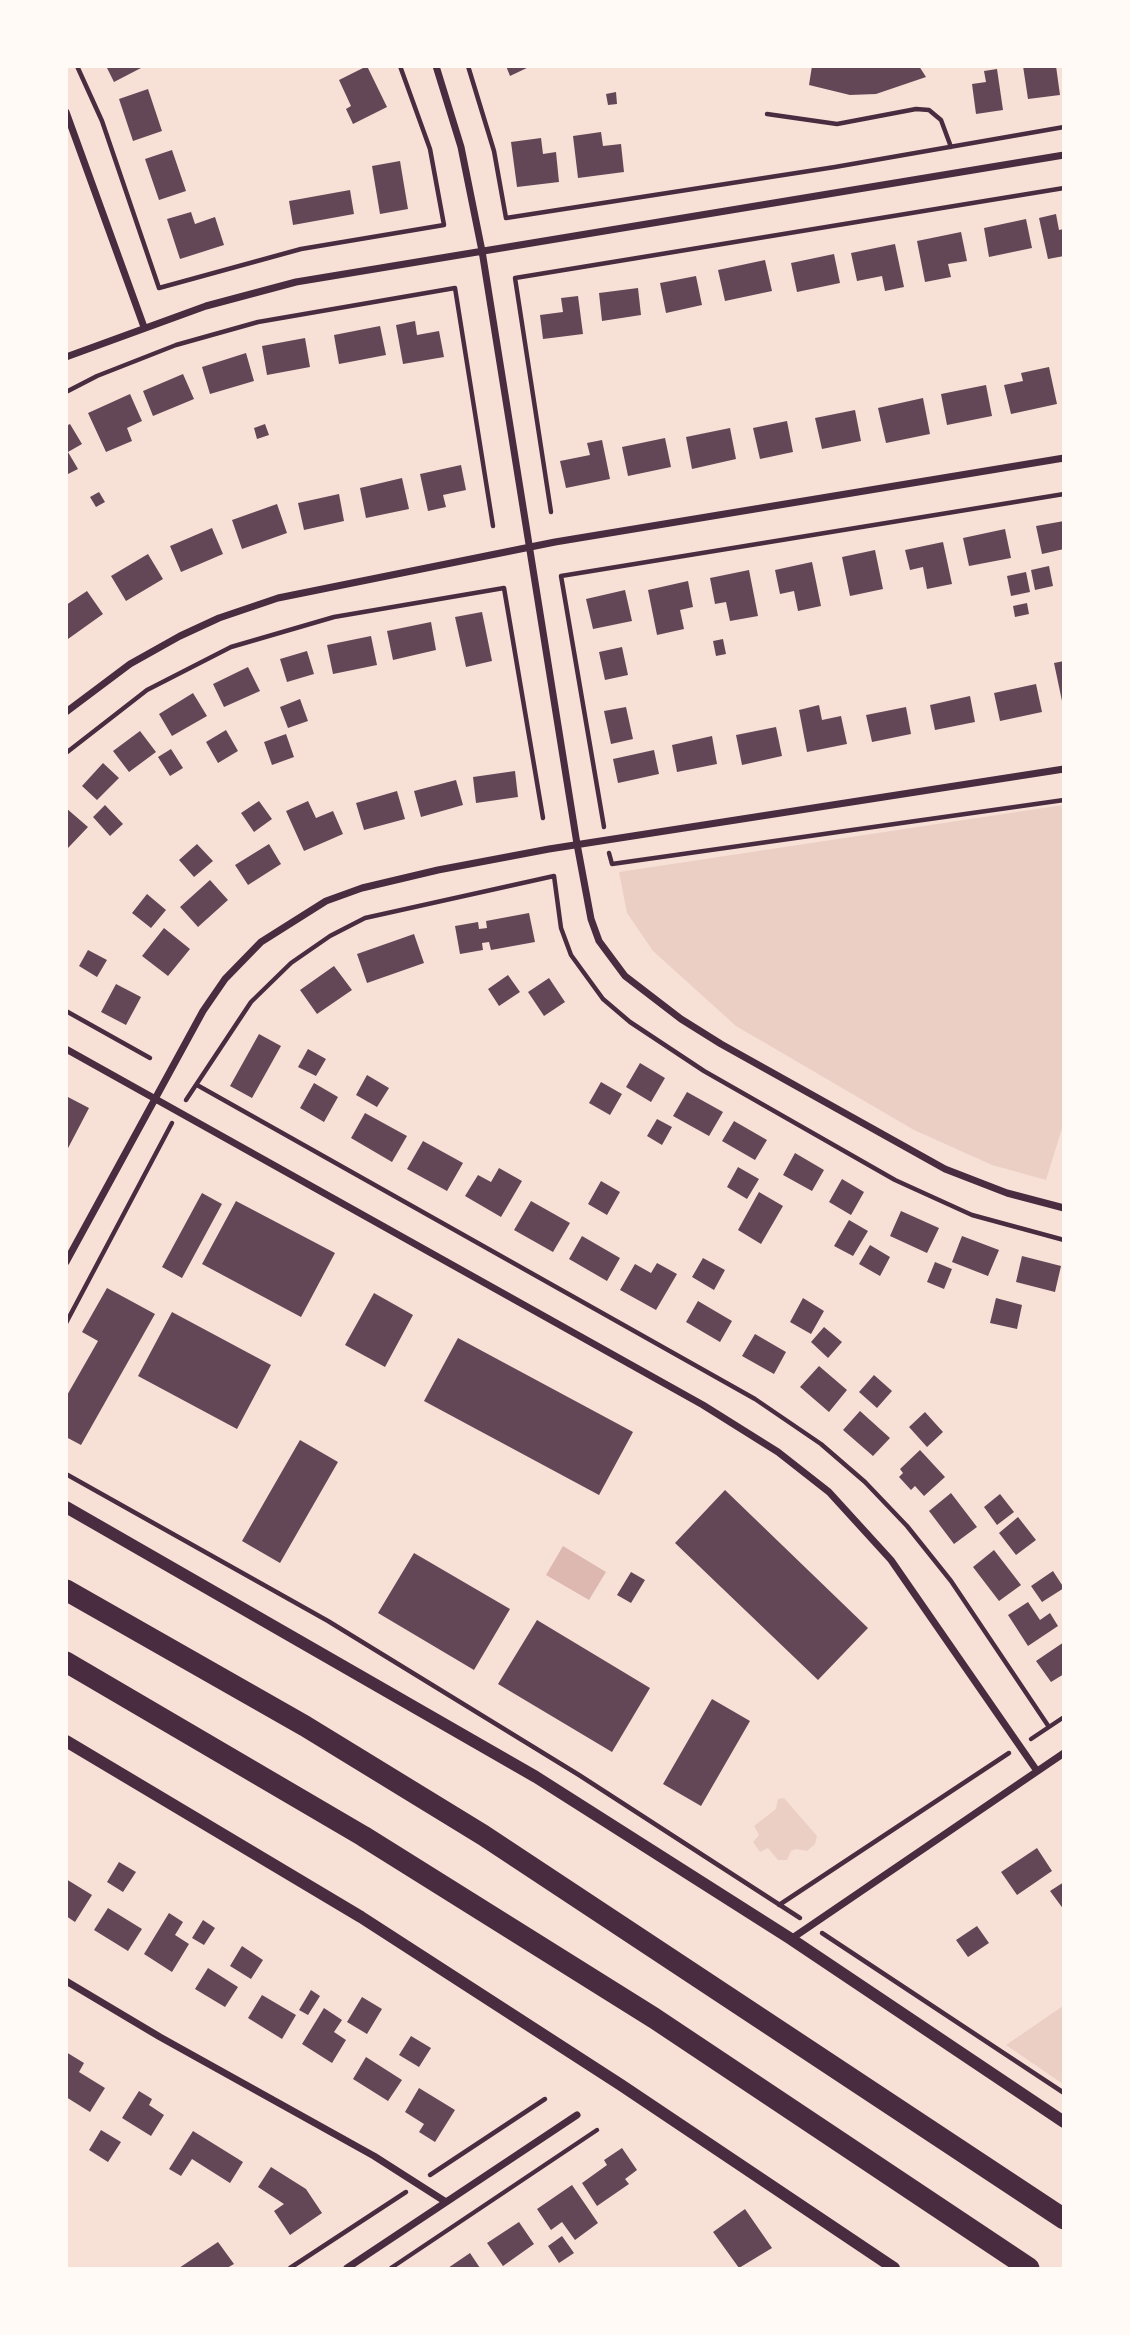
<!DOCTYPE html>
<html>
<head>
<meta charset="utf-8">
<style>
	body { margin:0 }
	#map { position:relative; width:1130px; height:2335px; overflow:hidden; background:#f7e1d7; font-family:Raleway,sans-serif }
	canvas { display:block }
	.frame { position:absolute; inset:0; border:68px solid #fffaf5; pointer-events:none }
</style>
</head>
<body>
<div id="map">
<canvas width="1130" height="2335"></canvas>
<div class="frame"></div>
</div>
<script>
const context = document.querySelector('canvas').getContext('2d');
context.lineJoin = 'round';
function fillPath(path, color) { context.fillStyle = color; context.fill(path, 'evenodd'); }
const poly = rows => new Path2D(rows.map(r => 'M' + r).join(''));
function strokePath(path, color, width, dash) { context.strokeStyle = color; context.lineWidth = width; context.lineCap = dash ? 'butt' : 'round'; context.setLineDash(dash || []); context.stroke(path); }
fillPath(poly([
	[1063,805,1064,1122,1046,1180,992,1165,914,1130,736,1026,653,951,627,913,619,872],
	[784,1798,817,1836,815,1844,807,1851,796,1849,791,1851,787,1860,778,1860,768,1848,760,1852,753,1842,759,1835,754,1826,776,1809,778,1799],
	[1063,2006,1063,2084,1006,2045]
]), '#ebcfc5');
fillPath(poly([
	[563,1546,606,1572,589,1600,546,1575]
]), '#dcb8b0');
fillPath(poly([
	[106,66,140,66,141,68,114,82],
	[367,66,387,107,353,124,346,109,351,106,339,80],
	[506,66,531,66,510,76],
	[812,66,919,66,926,77,876,94,850,95,809,85],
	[1023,66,1056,66,1060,95,1028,99],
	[997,69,1003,110,976,114,972,84,986,82,984,71],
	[148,89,162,131,133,141,119,99],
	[616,92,617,104,608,105,606,94],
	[601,132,603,146,621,144,624,172,578,178,573,136],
	[541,138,543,154,556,152,559,182,517,187,511,142],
	[172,150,186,191,159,200,145,159],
	[400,161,408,209,380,214,372,166],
	[350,190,354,214,293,225,289,201],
	[191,212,195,224,215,217,224,245,180,259,167,219],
	[1056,214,1059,230,1064,229,1064,256,1048,259,1039,218],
	[1026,219,1032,248,989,257,984,228],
	[961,232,967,261,948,264,951,277,925,282,917,241],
	[895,244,904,287,885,291,882,276,857,281,851,253],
	[834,254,840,283,797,292,791,263],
	[765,260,772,291,725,301,718,270],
	[696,276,702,305,666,313,660,283],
	[638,288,641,315,602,321,599,293],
	[578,296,583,334,543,339,540,315,563,312,561,298],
	[415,321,417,335,439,331,444,357,403,364,396,325],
	[380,326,386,355,339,364,334,335],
	[305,338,310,367,267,375,262,346],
	[246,353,254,381,210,394,202,367],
	[1049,367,1057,404,1011,414,1004,385,1023,381,1021,373],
	[183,374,194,399,153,416,143,391],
	[986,385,992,416,947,425,941,394],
	[130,394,142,421,127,428,132,441,106,452,88,413],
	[923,398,930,434,886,443,878,408],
	[855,410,861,441,822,449,815,418],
	[787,421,793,452,760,459,753,428],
	[70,424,82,444,68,452,78,469,66,475,66,426],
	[265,424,269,435,257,439,254,428],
	[730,428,736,459,692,469,686,437],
	[665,438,671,467,628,476,622,447],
	[602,440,610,479,566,488,560,461,590,455,587,443],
	[461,465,466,490,443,495,446,507,428,511,420,474],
	[402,478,409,509,366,518,360,488],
	[99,492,105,502,96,507,90,497],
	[339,494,344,521,304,530,298,503],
	[277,504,287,533,242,549,232,520],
	[1064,521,1064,549,1042,554,1036,526],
	[212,528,223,554,181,572,170,546],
	[1005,529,1011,558,969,566,963,538],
	[943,542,952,584,927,589,923,567,910,570,905,550],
	[875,550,883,589,850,596,842,557],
	[148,554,163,579,126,601,111,576],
	[812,562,821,606,798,611,794,591,780,594,775,570],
	[1049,566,1053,586,1035,590,1031,570],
	[749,570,758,616,730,621,726,602,715,604,710,578],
	[1026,572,1030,592,1011,596,1007,576],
	[688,581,693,607,680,610,684,629,657,635,648,590],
	[625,590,632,621,593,629,586,599],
	[87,591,103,614,68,639,66,605],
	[1027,603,1029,614,1015,617,1013,606],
	[482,612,492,661,466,667,455,617],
	[431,622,436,650,393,660,387,631],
	[371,636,377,665,333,674,327,645],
	[723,639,726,654,716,656,713,641],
	[622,647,628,675,605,680,599,652],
	[307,651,314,674,287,682,280,659],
	[1064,661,1064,701,1062,701,1054,663],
	[248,667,260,691,224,707,213,684],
	[1036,684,1042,712,1000,721,994,693],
	[193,693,207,716,172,736,159,714],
	[970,696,975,722,935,730,930,705],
	[300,699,308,721,288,728,280,707],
	[819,705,822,720,841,716,847,744,807,752,799,710],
	[626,707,633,739,611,744,604,711],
	[906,707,911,734,872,742,866,715],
	[776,727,782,756,742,765,736,735],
	[226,730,238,751,218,763,206,742],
	[140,731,156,752,129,772,113,751],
	[286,734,294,757,272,765,264,742],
	[712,736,717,764,677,772,672,745],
	[171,749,183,768,170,776,158,757],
	[654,750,659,774,618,783,613,759],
	[103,763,119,778,97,800,82,786],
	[515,771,518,797,476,803,473,777],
	[456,780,463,805,421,817,414,791],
	[397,791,405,819,364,830,356,803],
	[259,801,272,819,254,832,241,813],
	[308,801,316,818,333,811,343,834,304,851,286,811],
	[105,805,123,824,110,836,93,817],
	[66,808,88,827,68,848,66,846],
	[197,844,213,861,194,877,179,860],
	[269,844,281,864,248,885,235,865],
	[210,880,228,900,198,927,180,907],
	[147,894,166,910,151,928,132,913],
	[529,913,535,942,491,950,489,942,482,943,483,950,460,954,455,926,478,922,479,929,487,928,486,921],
	[164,928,190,949,168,976,142,956],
	[414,934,424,963,367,983,357,954],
	[88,950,107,960,97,977,79,966],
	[334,966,352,990,317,1014,300,990],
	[508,975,520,992,499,1006,488,989],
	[549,978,565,1002,544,1016,528,992],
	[116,984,141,997,126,1025,101,1012],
	[259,1034,281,1046,252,1098,230,1086],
	[308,1049,326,1059,316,1076,298,1067],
	[640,1063,665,1078,651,1102,626,1087],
	[367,1075,389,1088,377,1107,356,1095],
	[601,1082,622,1094,610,1115,589,1103],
	[314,1083,338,1097,324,1122,300,1108],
	[687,1092,723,1112,709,1136,673,1116],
	[66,1096,89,1108,66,1152],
	[365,1113,407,1136,392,1162,351,1138],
	[657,1119,672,1127,662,1145,647,1136],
	[734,1121,767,1140,755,1160,722,1141],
	[423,1141,463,1163,447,1191,407,1169],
	[795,1153,824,1170,812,1191,783,1175],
	[738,1167,759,1179,747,1199,727,1187],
	[499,1168,522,1181,501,1217,465,1196,478,1175,491,1182],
	[842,1179,864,1192,851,1215,829,1202],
	[601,1181,620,1192,607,1215,588,1204],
	[759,1192,783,1206,761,1244,738,1230],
	[202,1193,222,1204,182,1278,162,1267],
	[236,1201,335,1253,301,1317,202,1264],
	[531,1201,570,1223,553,1252,514,1230],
	[901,1211,939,1228,927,1253,890,1236],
	[849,1220,868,1231,853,1256,834,1246],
	[582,1236,620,1258,607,1281,569,1259],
	[962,1236,999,1250,988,1276,952,1262],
	[870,1245,890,1257,880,1276,859,1264],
	[1022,1256,1061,1266,1055,1292,1016,1282],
	[703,1258,725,1270,714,1290,692,1277],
	[935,1262,952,1269,944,1289,927,1282],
	[657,1263,677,1274,656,1310,620,1290,635,1264,651,1273],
	[107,1288,155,1314,81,1445,66,1437,66,1397,98,1341,82,1332],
	[374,1293,413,1315,385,1367,345,1345],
	[803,1298,824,1311,811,1334,790,1322],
	[996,1298,1022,1305,1017,1329,990,1323],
	[698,1301,732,1321,720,1342,686,1322],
	[172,1312,271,1365,237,1429,138,1376],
	[824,1327,842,1342,828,1358,811,1342],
	[755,1334,786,1352,774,1374,742,1356],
	[458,1338,633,1432,599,1495,424,1401],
	[819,1366,847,1390,829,1412,800,1387],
	[874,1375,892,1391,877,1408,859,1392],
	[860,1411,890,1438,873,1456,843,1430],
	[925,1412,943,1432,927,1447,909,1427],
	[300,1440,338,1462,280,1563,242,1541],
	[920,1450,945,1477,924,1496,915,1486,911,1490,899,1477,903,1473,900,1469],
	[725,1490,868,1628,818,1680,675,1543],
	[951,1493,977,1527,954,1544,929,1511],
	[1000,1494,1014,1512,997,1525,984,1507],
	[1018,1517,1036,1540,1016,1555,999,1533],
	[994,1550,1021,1585,999,1601,973,1567],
	[414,1553,510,1609,474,1670,378,1613],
	[1053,1571,1064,1588,1042,1602,1031,1586],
	[631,1572,645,1580,631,1603,617,1595],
	[1028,1602,1040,1620,1050,1613,1058,1626,1028,1646,1008,1615],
	[537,1620,650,1688,612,1752,498,1684],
	[1064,1642,1064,1674,1051,1682,1036,1661],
	[712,1699,750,1721,701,1806,663,1784],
	[1037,1848,1052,1871,1017,1895,1001,1872],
	[119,1862,136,1872,123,1892,107,1882],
	[66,1879,92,1895,75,1922,66,1916],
	[1064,1882,1064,1910,1050,1891],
	[108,1908,142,1929,128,1951,94,1930],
	[169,1913,183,1922,175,1935,189,1944,172,1972,144,1954],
	[203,1920,215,1928,204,1945,192,1938],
	[977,1926,989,1943,968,1957,956,1940],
	[242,1946,263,1960,251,1979,230,1966],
	[208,1968,238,1987,225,2007,195,1989],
	[311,1990,320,1996,308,2015,299,2010],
	[262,1995,296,2015,282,2039,248,2018],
	[362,1997,382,2009,367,2034,347,2022],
	[324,2008,342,2020,334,2032,346,2040,332,2063,302,2044],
	[411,2036,431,2048,419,2067,399,2055],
	[66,2052,84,2063,79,2072,105,2088,90,2112,66,2097],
	[366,2057,402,2080,388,2101,353,2079],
	[419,2088,455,2110,435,2142,419,2132,424,2124,405,2112],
	[139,2091,152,2099,149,2105,164,2115,151,2136,122,2118],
	[101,2130,121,2142,108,2162,89,2150],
	[193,2131,243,2162,230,2183,192,2159,181,2176,169,2169],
	[622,2148,637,2170,625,2179,629,2184,597,2206,582,2183,607,2165,604,2160],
	[271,2167,306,2189,322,2213,290,2235,274,2211,284,2204,258,2187],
	[572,2185,598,2223,575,2240,562,2222,551,2230,537,2209],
	[745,2209,772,2248,739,2268,713,2232],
	[519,2222,534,2244,503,2266,487,2243],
	[562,2236,574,2253,559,2263,548,2246],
	[218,2242,234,2264,227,2268,179,2268],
	[470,2253,480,2268,448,2268]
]), '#644757');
strokePath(poly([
	[77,66,102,121,159,288,301,249,444,225,430,149,400,66],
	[468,66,494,151,506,218,835,167,1064,127],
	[767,114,837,124,916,109,929,110,941,120,951,147],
	[66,392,97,376,176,345,258,322,455,288,493,526],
	[551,512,515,278,1064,188],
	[66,753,147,690,231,647,334,617,504,588,543,818],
	[604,827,561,576,1064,494],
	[609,853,612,864,1064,800],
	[66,1011,150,1058],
	[197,1085,755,1399,821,1444,865,1482,907,1526,951,1581,1049,1727],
	[186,1100,251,1002,291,963,330,936,365,918,554,876,561,928,571,955,603,999,630,1022,704,1071,895,1180,972,1215,1064,1240],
	[66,1323,172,1123],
	[66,1474,328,1621,579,1775,800,1918],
	[1031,1739,1064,1717],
	[779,1905,1009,1753],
	[822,1933,1064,2093],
	[430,2175,545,2099],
	[290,2268,406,2192],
	[391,2268,597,2130]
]), '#4a2c40', 4.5);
strokePath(poly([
	[436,66,461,147,482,251,577,844,591,919,599,941,625,976,681,1019,721,1044,945,1169,1007,1193,1064,1208],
	[66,112,144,327],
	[66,357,206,306,296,282,1064,155],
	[66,712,130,664,180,636,219,618,278,598,555,542,1064,458],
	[66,1049,703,1405,778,1452,829,1492,891,1560,1037,1771],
	[66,1262,203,1011,225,979,261,942,326,901,362,888,438,870,549,849,1064,769],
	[791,1939,1064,1753],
	[66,1981,160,2037,374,2156,446,2202],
	[347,2268,577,2115]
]), '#4a2c40', 7);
strokePath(poly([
	[66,1507,536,1777,791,1939,1064,2122],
	[66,1741,361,1917,621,2085,894,2268]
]), '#4a2c40', 12);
strokePath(poly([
	[66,1590,305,1726,483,1835,1064,2219],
	[66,1662,363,1836,654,2018,1029,2268]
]), '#4a2c40', 21);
</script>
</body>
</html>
